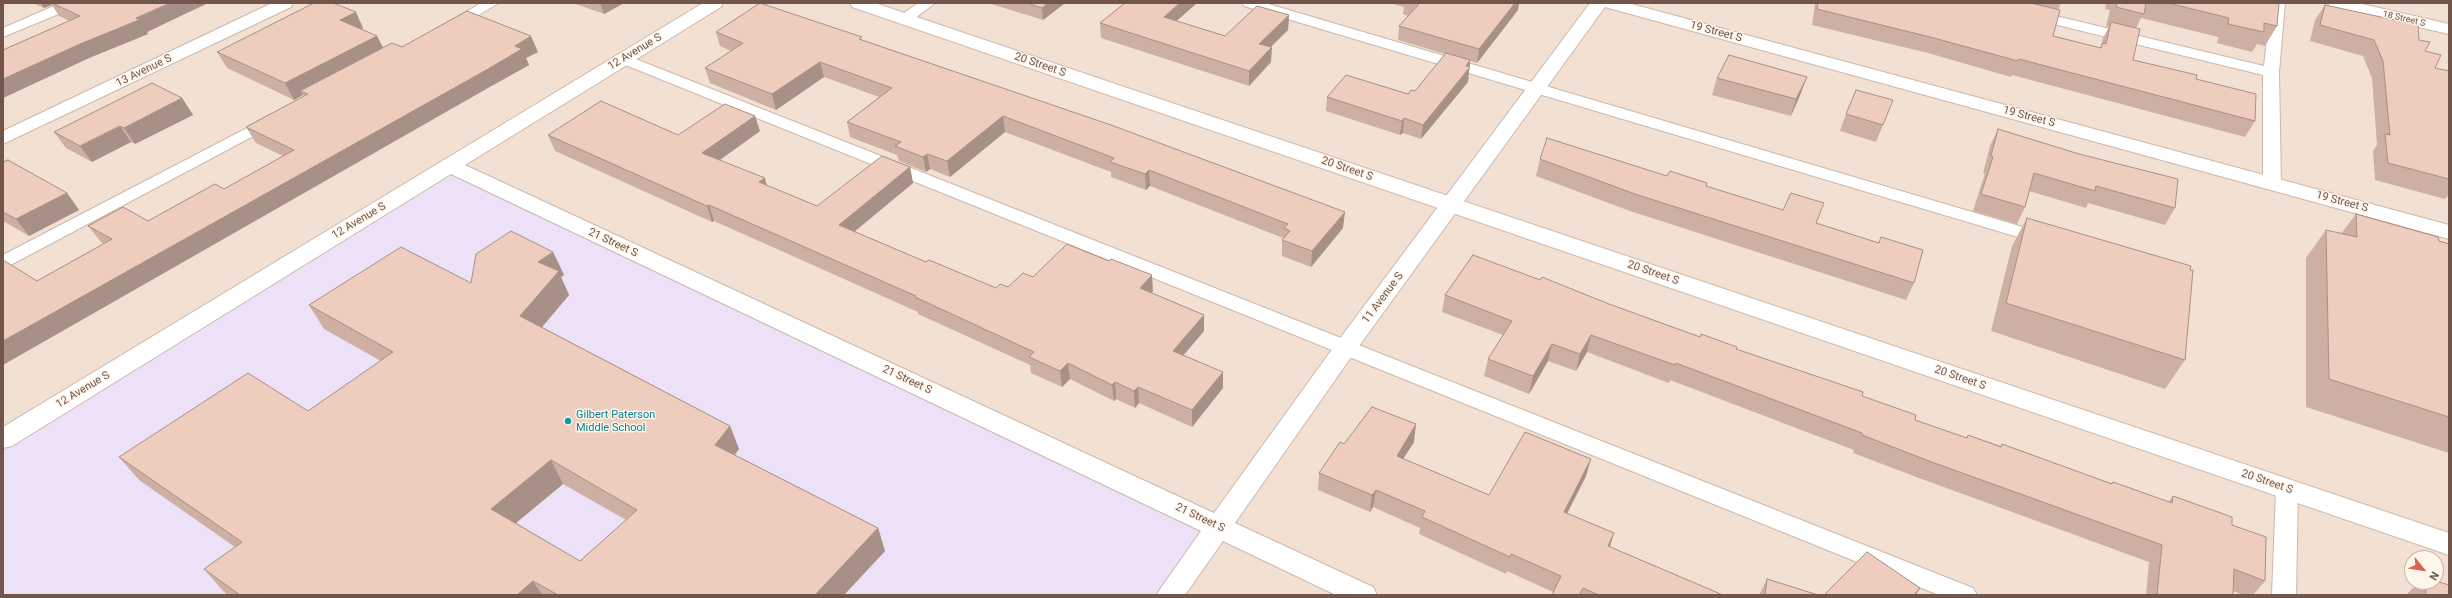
<!DOCTYPE html>
<html>
<head>
<meta charset="utf-8">
<style>
	body { margin:0 }
	#map { position:relative; width:2452px; height:598px; overflow:hidden; background:#fbf0e5; font-family:Roboto,sans-serif }
	canvas { display:block }
	.frame { position:absolute; inset:0; border:4px solid #72564c; pointer-events:none }
	.north { position:absolute; left:2404px; top:550px; width:40px; height:40px; box-sizing:border-box; background:#fef5eb; border:1px solid #c6b5ab; border-radius:50%; rotate:120deg; font-size:11px; font-weight:700; line-height:16px; text-align:center; color:#72564c }
	.north::after { content:''; display:block; margin:auto; width:14px; height:18px; background:#dd6451; clip-path:polygon(50% 0,100% 100%,50% 72%,0 100%) }
</style>
</head>
<body>
<div id="map">
<canvas width="2452" height="598"></canvas>
<div class="frame"></div>
<div class="north">N</div>
</div>
<script>
const context = document.querySelector('canvas').getContext('2d');
context.lineJoin = 'round';
function fillPath(path, color) { context.fillStyle = color; context.fill(path, 'evenodd'); }
const poly = rows => new Path2D(rows.map(r => 'M' + r).join(''));
function strokePath(path, color, width, dash) { context.strokeStyle = color; context.lineWidth = width; context.lineCap = dash ? 'butt' : 'round'; context.setLineDash(dash || []); context.stroke(path); }
function drawText(font, color, halo, rows, align = 'center') {
  context.font = font + ' Roboto,sans-serif'; context.lineWidth = 3; context.setLineDash([]); context.textBaseline = 'middle'; context.strokeStyle = halo; context.fillStyle = color; for (const [text, x, y, turn = 0] of rows) {
    context.save(); context.translate(x, y); context.rotate((+turn || 0) * Math.PI / 180); context.textAlign = isNaN(turn) ? turn : align; if (halo) context.strokeText(text, 0, 0); context.fillText(text, 0, 0); context.restore();
  }
}
fillPath(poly([
	[3,3,2449,3,2449,595,3,595],
	[2412,558,2436,558,2436,582,2412,582]
]), '#f2e1d3');
fillPath(poly([
	[450,166,1220,527,1170,595,3,595,3,439]
]), '#ede1f7');
const lane = poly([
	[61,3,80,3,78,6,3,37,3,28,61,3],
	[481,3,499,3,456,28,451,29,444,25,481,3],
	[918,3,935,3,910,22,900,22,898,19,900,16,918,3],
	[1242,3,1265,3,2050,235,2053,239,2050,243,2044,245,2038,243,1244,6,1242,3],
	[1977,3,2002,3,2264,66,2271,3,2285,3,2279,72,2281,184,2278,188,2272,189,2266,188,2263,184,2263,75,1979,6,1977,3],
	[623,54,1973,588,1977,595,1939,595,618,62,615,59,623,54],
	[272,115,278,117,280,120,278,123,3,269,3,255,272,115],
	[2287,480,2295,483,2298,489,2296,595,2272,595,2276,489,2279,483,2287,480]
]);
const street = poly([
	[272,3,293,3,291,7,3,144,3,131,272,3],
	[703,3,723,3,721,7,465,165,1214,513,1338,341,1590,3,1628,3,2449,225,2449,239,1605,7,1354,353,1235,523,1373,587,1377,595,1336,595,1223,541,1185,595,1156,595,1201,531,451,174,12,446,3,448,3,427,703,3],
	[2328,3,2358,3,2449,24,2449,34,2330,7,2328,3]
]);
const secondary = poly([
	[850,3,875,3,2449,533,2449,555,852,7,850,3]
]);
strokePath(lane, '#ccb7ac', 2);
strokePath(street, '#ccb7ac', 2);
strokePath(secondary, '#d0b9ac', 2);
fillPath(lane, '#fff');
fillPath(street, '#fff');
fillPath(secondary, '#fff');
fillPath(poly([
	[33,3,208,3,147,32,148,34,89,58,3,98,3,50,70,21,59,16,52,5,44,8],
	[573,3,624,3,604,14],
	[988,3,1065,3,1043,20],
	[1125,3,1197,3,1176,21,1225,36,1289,15,1288,30,1271,47,1271,62,1249,86,1101,38,1100,23],
	[1389,3,1519,3,1518,10,1477,63,1470,61,1468,82,1421,139,1403,133,1400,135,1326,111,1327,97,1408,94,1415,91,1445,54,1398,40,1399,26,1408,16,1403,14,1404,7],
	[1815,3,2061,3,2058,10,2053,36,2100,48,2101,46,2103,38,2109,27,2106,26,2110,10,2105,9,2106,3,2279,3,2277,26,2265,46,2257,44,2252,52,2217,43,2218,37,2141,18,2136,28,2133,60,2196,79,2255,121,2245,137,2012,75,2011,77,1928,53,1812,25],
	[2325,5,2419,40,2425,51,2435,68,2449,71,2449,194,2445,199,2375,180,2373,151,2377,145,2372,78,2363,56,2310,41,2315,20],
	[363,28,361,29,377,36,383,47,402,47,538,52,526,58,529,65,495,84,37,281,104,244,101,242,88,226,148,221,224,189,283,156,256,143,246,127,304,97,303,95,294,100,227,68,217,52],
	[716,32,863,40,1343,228,1311,267,1282,256,1282,240,1283,238,1150,186,1146,190,1111,177,1111,172,1005,132,950,177,930,169,926,172,899,161,897,155,850,137,847,122,879,97,824,77,776,110,710,83,705,68,731,51,720,46],
	[1717,78,1801,93,1791,116,1712,95],
	[182,98,193,115,135,144,131,142,92,162,66,148,54,132],
	[1846,114,1883,125,1876,142,1840,131],
	[1998,129,2175,208,2165,225,2088,203,2086,208,2029,191,2025,207,2017,224,1973,211,1985,173,1983,173,1990,146],
	[760,131,720,160,767,186,817,206,910,167,913,183,854,232,926,262,996,288,1008,287,1033,277,1153,291,1151,293,1204,315,1204,331,1184,355,1223,388,1192,427,1139,403,1135,408,1116,399,1114,401,1070,379,1062,387,1031,373,1030,365,918,314,918,312,714,221,712,222,555,151,548,135,678,135],
	[1540,159,1667,176,1707,183,1706,186,1816,223,1878,243,1881,237,1914,283,1906,300,1630,211,1536,176],
	[3,162,67,193,79,210,29,236,3,221],
	[2356,214,2449,244,2449,453,2306,407,2306,258,2326,230,2341,234],
	[2027,218,2185,360,2165,389,1991,331,2012,246],
	[553,252,564,275,561,277,569,295,542,327,730,426,739,449,735,455,878,528,885,551,844,595,228,595,224,592,204,569,235,547,139,480,119,457,308,411,381,361,324,329,309,305,471,283],
	[563,484,626,520,580,561,516,523],
	[1445,295,1609,304,1700,337,1736,349,1862,396,1915,420,1966,438,1968,435,2001,446,2002,444,2111,484,2113,482,2168,502,2173,496,2232,525,2265,581,2253,595,2243,595,2233,591,2233,595,2146,595,2149,562,1919,478,1853,453,1854,450,1670,380,1669,383,1587,352,1576,371,1548,361,1529,394,1484,376,1488,359,1503,335,1442,312],
	[1414,442,1403,459,1489,495,1586,476,1567,514,1610,547,1723,595,1552,595,1553,592,1507,571,1506,574,1419,534,1420,528,1373,507,1370,512,1318,490,1319,473,1344,444],
	[1767,579,1818,595,1759,595],
	[2419,582,2436,582,2449,595,2407,595,2407,594]
]), '#cdb0a3');
fillPath(poly([
	[41,3,50,3,52,5,44,8],
	[170,3,208,3,147,32,148,34,89,58,3,98,3,79],
	[600,3,624,3,604,14],
	[1048,3,1065,3,1043,20,1042,8],
	[1180,3,1197,3,1164,32,1164,17],
	[1515,3,1519,3,1518,10,1477,63,1479,49],
	[356,12,363,28,348,36,340,20],
	[1289,15,1288,30,1259,58,1259,44],
	[377,36,385,52,300,91,303,95,294,100,285,83],
	[531,36,538,52,526,58,529,65,495,84,3,365,3,341],
	[1272,47,1271,62,1249,86,1249,71],
	[1470,60,1468,82,1421,139,1423,125],
	[820,62,824,77,776,110,772,94],
	[1807,77,1801,93,1791,116,1796,99],
	[182,98,193,115,135,144,124,128],
	[755,116,760,131,707,169,702,153],
	[1003,116,1005,132,950,177,947,161],
	[1404,118,1403,133,1400,135,1402,121],
	[120,126,131,142,92,162,80,146],
	[927,154,930,169,926,172,923,157],
	[910,167,913,183,843,241,839,225],
	[1149,170,1150,186,1146,190,1145,174],
	[765,178,769,194,759,182],
	[67,193,79,210,29,236,16,219],
	[709,205,714,221,712,222,707,206],
	[1345,212,1343,228,1311,267,1312,251],
	[553,252,564,275,561,277,569,295,531,340,520,316,538,262],
	[1152,275,1153,291,1141,304,1140,288],
	[1204,315,1204,331,1173,367,1173,351],
	[1591,335,1587,352,1576,371,1580,354],
	[1552,344,1548,361,1529,394,1533,376],
	[1068,363,1070,379,1062,387,1060,371],
	[1223,372,1223,388,1192,427,1192,410],
	[1115,382,1116,399,1114,401,1112,385],
	[1138,387,1139,403,1135,408,1134,391],
	[1416,424,1414,442,1394,473,1397,456],
	[730,426,739,449,724,468,715,445],
	[1591,459,1586,476,1559,529,1564,512],
	[551,460,563,484,505,532,491,509],
	[1376,490,1373,507,1370,512,1372,495],
	[878,528,885,551,844,595,815,595],
	[1614,533,1609,550,1608,546],
	[533,581,542,595,517,595],
	[1920,588,1916,595,1914,595]
]), '#a79085');
const building = poly([
	[52,3,170,3,136,18,139,20,80,44,3,79,3,50,80,16,52,3],
	[314,3,333,3,356,12,340,20,377,36,285,83,217,52,314,3],
	[760,3,862,37,859,39,1111,125,1345,212,1312,251,1282,240,1290,231,1284,228,1288,224,1149,170,1145,174,1110,162,1114,158,1003,116,947,161,927,154,923,157,895,146,901,142,847,122,892,88,820,62,772,94,705,68,743,43,716,32,760,3],
	[1027,3,1048,3,1042,8,1027,3],
	[1125,3,1180,3,1164,17,1225,36,1257,6,1289,15,1259,44,1272,47,1249,71,1100,23,1125,3],
	[1414,3,1515,3,1479,49,1399,26,1419,4,1414,3],
	[1818,3,2031,3,2060,10,2053,36,2101,48,2103,43,2106,44,2111,22,2140,29,2133,60,2197,75,2196,79,2256,94,2255,121,2019,59,2018,61,1934,38,1817,9,1818,3],
	[2117,3,2146,3,2144,14,2116,7,2117,3],
	[2168,3,2279,3,2277,26,2264,23,2264,32,2228,24,2229,18,2168,3],
	[2325,5,2418,25,2419,40,2430,42,2425,51,2441,55,2435,68,2449,71,2449,179,2388,163,2385,134,2390,135,2383,61,2374,40,2320,25,2325,5],
	[467,11,531,36,515,46,522,49,488,69,3,341,3,260,37,281,112,239,88,226,123,207,148,221,215,184,224,189,294,150,246,127,308,94,300,91,392,43,402,47,467,11],
	[1446,53,1470,60,1466,66,1470,67,1423,125,1404,118,1402,121,1327,97,1346,75,1408,94,1411,90,1415,91,1446,53],
	[1729,55,1807,77,1796,99,1717,78,1729,55],
	[152,83,182,98,124,128,120,126,80,146,54,132,152,83],
	[1856,90,1893,100,1883,125,1846,114,1856,90],
	[601,101,678,135,725,104,755,116,702,153,765,178,759,182,817,206,882,156,910,167,839,225,926,262,929,260,996,288,1000,284,1008,287,1023,273,1033,277,1067,244,1109,261,1111,259,1152,275,1140,288,1204,315,1173,351,1223,372,1192,410,1138,387,1134,391,1115,382,1112,385,1068,363,1060,371,1029,357,1034,352,915,297,916,296,709,205,707,206,548,135,601,101],
	[1998,129,2079,154,2178,179,2175,208,2096,186,2095,191,2034,173,2025,207,1981,194,1993,157,1991,156,1998,129],
	[1547,138,1667,176,1670,171,1707,183,1706,186,1783,210,1791,193,1824,203,1816,223,1879,243,1881,237,1923,250,1914,283,1635,194,1540,159,1547,138],
	[8,160,67,193,16,219,3,212,3,162,8,160],
	[2356,214,2438,237,2439,241,2449,244,2449,417,2329,379,2326,230,2357,237,2356,214],
	[2027,218,2191,266,2190,270,2193,270,2185,360,2006,303,2027,218],
	[511,231,553,252,538,262,559,271,520,316,730,426,715,445,878,528,815,595,558,595,533,581,517,595,260,595,259,594,257,595,240,595,204,569,242,542,119,457,248,373,308,411,393,352,309,305,401,247,471,283,476,254,511,231],
	[551,460,637,510,580,561,491,509,551,460],
	[1473,255,1540,280,1542,277,1609,304,1700,337,1701,334,1737,347,1736,349,1863,392,1862,396,1916,415,1915,420,1967,438,1968,435,2001,447,2002,444,2112,484,2113,482,2172,503,2173,496,2232,517,2232,525,2266,537,2265,581,2234,569,2233,595,2157,595,2162,545,1929,461,1862,435,1862,433,1676,363,1675,365,1591,335,1580,354,1552,344,1533,376,1488,359,1512,321,1445,295,1473,255],
	[1372,407,1416,424,1397,456,1489,495,1525,432,1591,459,1564,512,1614,533,1608,546,1723,595,1599,595,1583,588,1579,595,1552,595,1561,576,1511,554,1510,557,1422,517,1425,511,1376,490,1372,495,1319,473,1340,442,1344,444,1372,407],
	[1867,552,1920,588,1914,595,1824,595,1867,552],
	[1767,579,1818,595,1765,595,1767,579],
	[2436,581,2449,585,2449,595,2426,595,2425,582,2436,582,2436,581]
]);
fillPath(building, '#eecdbe');
strokePath(building, '#a79085', 1);
for (const [x, y, r, color] of [
	[568,421,4,"#0f9aa8"]
]) { const dot = new Path2D(); dot.arc(x, y, r, 0, 2 * Math.PI); context.fillStyle = color; context.fill(dot); strokePath(dot, '#fef5eb', 1.5); }
drawText('9px', '#72564c', '#fef5eb', [
	["18 Street S",2404,19,13]
]);
drawText('11px', '#72564c', '#fef5eb', [
	["19 Street S",1716,32,15],
	["12 Avenue S",635,52,-31],
	["20 Street S",1040,65,19],
	["13 Avenue S",144,71,-26],
	["19 Street S",2029,117,15],
	["20 Street S",1347,169,19],
	["19 Street S",2342,202,15],
	["12 Avenue S",359,221,-31],
	["21 Street S",613,243,25],
	["20 Street S",1653,273,19],
	["11 Avenue S",1383,298,-53],
	["20 Street S",1960,378,19],
	["21 Street S",907,380,25],
	["12 Avenue S",83,390,-31],
	["20 Street S",2267,482,19],
	["21 Street S",1200,518,25]
]);
drawText('11px', '#0d838f', '#fef5eb', [
	["Gilbert Paterson",576,415],
	["Middle School",576,428]
], 'left');
</script>
</body>
</html>
